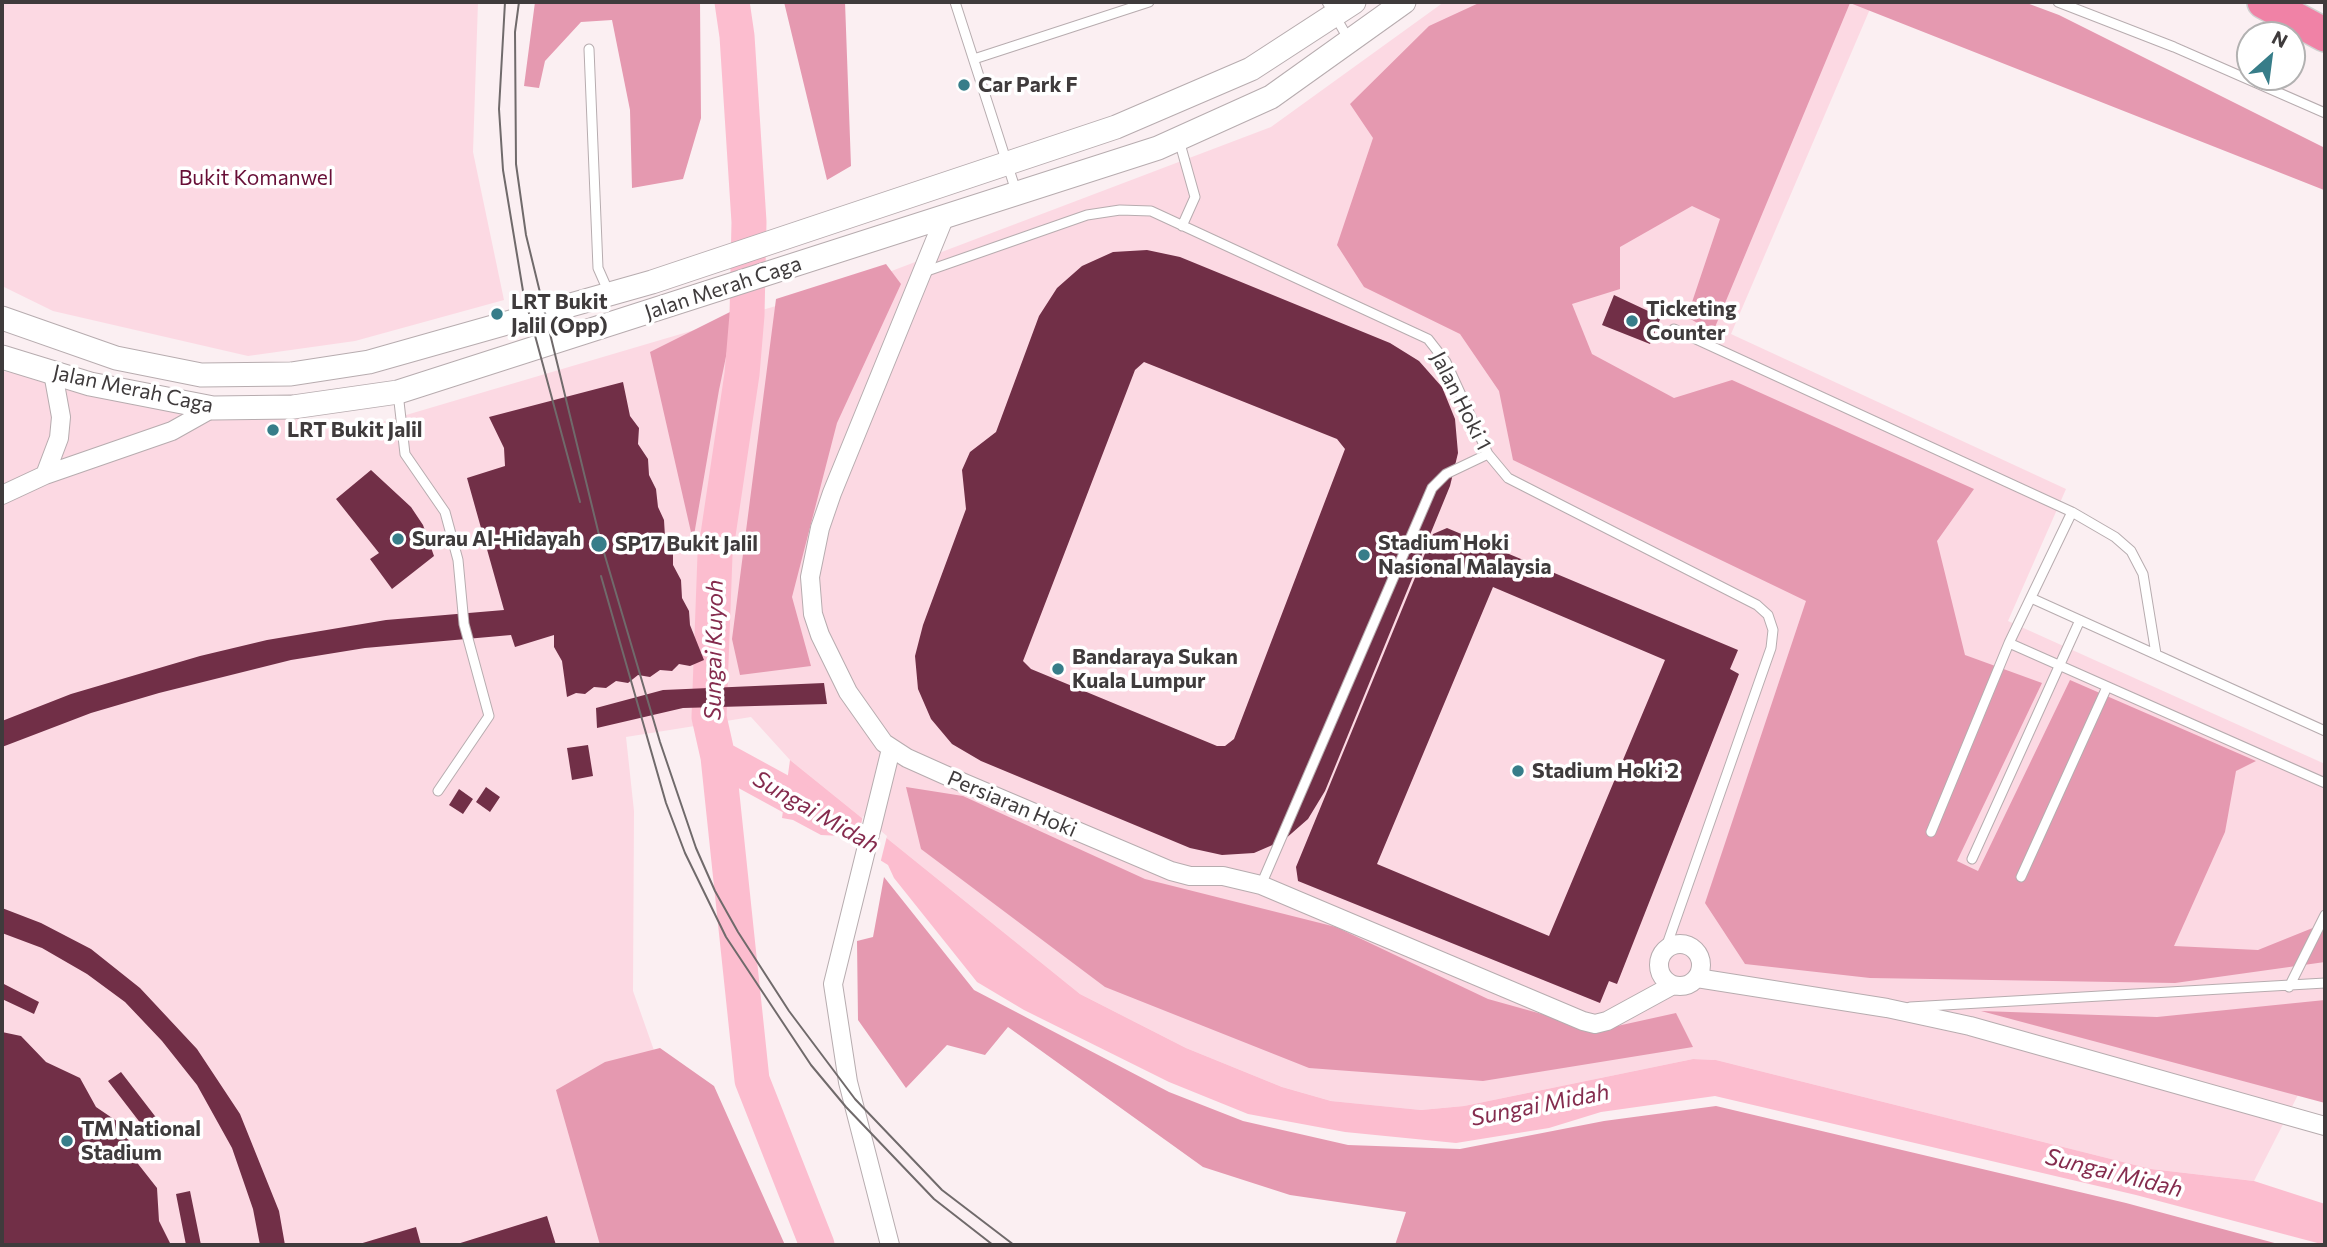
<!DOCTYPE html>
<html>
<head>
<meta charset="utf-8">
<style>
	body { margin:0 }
	#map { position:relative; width:2327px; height:1247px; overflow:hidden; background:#fbeff2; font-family:Commissioner,sans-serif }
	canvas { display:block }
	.frame { position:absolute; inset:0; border:4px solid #3f3b3c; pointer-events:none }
	.north { position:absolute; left:2236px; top:21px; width:70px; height:70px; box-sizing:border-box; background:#fff; border:2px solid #b2b1b1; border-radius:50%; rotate:28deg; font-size:19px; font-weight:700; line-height:28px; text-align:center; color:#3f3b3c }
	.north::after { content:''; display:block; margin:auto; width:24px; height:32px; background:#377d89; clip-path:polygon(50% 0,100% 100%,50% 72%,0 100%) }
</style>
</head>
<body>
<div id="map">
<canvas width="2327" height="1247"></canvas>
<div class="frame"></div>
<div class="north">N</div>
</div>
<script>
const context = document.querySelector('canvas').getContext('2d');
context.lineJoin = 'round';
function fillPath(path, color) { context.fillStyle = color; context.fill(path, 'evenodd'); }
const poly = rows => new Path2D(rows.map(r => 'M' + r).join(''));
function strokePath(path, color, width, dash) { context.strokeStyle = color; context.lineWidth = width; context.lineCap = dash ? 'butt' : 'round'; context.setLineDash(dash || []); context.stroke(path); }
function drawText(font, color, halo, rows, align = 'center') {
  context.font = font + ' Commissioner,sans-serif'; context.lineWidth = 7; context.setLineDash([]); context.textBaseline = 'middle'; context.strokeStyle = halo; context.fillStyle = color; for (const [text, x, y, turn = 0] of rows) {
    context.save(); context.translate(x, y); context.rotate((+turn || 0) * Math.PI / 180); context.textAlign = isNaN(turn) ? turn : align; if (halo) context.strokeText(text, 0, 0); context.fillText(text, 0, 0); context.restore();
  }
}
fillPath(poly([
	[2,2,478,2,473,152,504,300,355,341,248,356,53,311,2,286],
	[1444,2,1873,2,1731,334,2066,489,2008,621,2325,764,2325,1042,2254,1181,2151,1169,1716,1060,1693,1059,1464,1106,1421,1110,1331,1101,1282,1087,1186,1048,1080,994,790,760,751,717,626,737,634,811,633,991,693,1161,741,1245,2,1245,2,371,362,428,881,275,1271,127]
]), '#fcd9e3');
fillPath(poly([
	[535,2,700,2,701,118,683,179,632,188,630,110,612,20,581,22,545,61,539,88,524,86],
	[784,2,845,2,851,166,827,180],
	[1481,2,2024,2,2059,15,2325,148,2324,190,1850,3,1713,332,1687,317,1720,219,1692,206,1620,247,1620,289,1572,304,1592,354,1674,398,1732,380,1974,489,1937,541,1965,655,2042,683,1957,861,1978,871,2070,680,2256,761,2236,771,2225,832,2174,946,2258,950,2325,923,2325,962,2175,983,1870,978,1745,964,1705,903,1806,601,1513,460,1499,391,1460,334,1364,287,1337,245,1373,138,1350,104,1429,26],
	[886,264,901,284,837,423,792,597,811,666,740,675,732,639,776,299],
	[736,309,719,390,693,541,650,352],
	[906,787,963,796,1145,879,1336,927,1488,999,1599,1030,1676,1013,1693,1047,1483,1081,1309,1068,1105,987,921,849],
	[884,877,974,990,1169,1092,1243,1121,1348,1145,1460,1149,1604,1121,1716,1106,2126,1203,2282,1245,1395,1245,1406,1212,1290,1195,1203,1167,1008,1027,985,1055,947,1045,906,1088,858,1020,857,941,873,937],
	[2325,1000,2325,1103,1981,1011,2157,1017],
	[660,1048,714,1086,785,1245,600,1245,556,1090,605,1062]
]), '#e599b0');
fillPath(poly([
	[790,760,1080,994,1186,1048,1282,1087,1331,1101,1421,1110,1464,1106,1693,1059,1716,1060,2151,1169,2254,1181,2325,1204,2325,1245,2136,1195,1715,1096,1601,1112,1549,1128,1456,1143,1345,1132,1248,1114,1169,1082,1024,1010,977,982,894,878,888,865,841,836,821,835,793,820,782,818]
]), '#fcbdcf');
fillPath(poly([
	[863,816,887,836,880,864,855,849]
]), '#fbeff2');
strokePath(poly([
	[732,2,737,36,749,222,747,315,742,374,715,555,709,717,718,757,752,1080,817,1245],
	[718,757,826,816]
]), '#fcbdcf', 35);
fillPath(poly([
	[1147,250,1180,257,1390,343,1419,361,1442,387,1455,419,1458,453,1450,486,1325,791,1308,819,1284,840,1254,853,1222,855,1190,848,981,761,952,744,931,719,918,689,915,656,923,625,966,509,962,470,970,452,996,432,1039,316,1057,288,1082,266,1113,252],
	[1144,362,1337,439,1345,449,1234,739,1225,746,1217,746,1031,669,1023,661,1135,370],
	[1614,295,1661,317,1650,344,1602,325],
	[623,382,630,416,639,428,638,444,648,459,649,475,656,489,658,507,664,520,665,537,673,549,673,565,681,580,682,598,689,611,690,625,704,660,690,666,679,664,672,671,660,670,650,677,638,675,628,683,616,681,606,688,594,687,585,694,576,693,567,697,562,661,554,647,554,635,515,647,511,635,365,648,291,660,159,693,91,713,2,747,2,721,71,694,200,656,267,640,386,620,504,610,467,478,505,466,504,448,489,417],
	[371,470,411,507,423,525,434,556,392,589,370,559,379,553,336,499],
	[1447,528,1738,650,1730,669,1739,674,1617,984,1609,981,1600,1003,1298,881,1296,867,1433,534],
	[1493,587,1665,660,1549,936,1377,864],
	[824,683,827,704,683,708,597,728,596,708,663,690],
	[588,745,593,776,572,780,567,748],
	[486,787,500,797,490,812,476,802],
	[459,789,473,799,463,814,449,805],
	[2,908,41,923,91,949,140,988,197,1049,240,1114,279,1211,285,1245,260,1245,253,1209,232,1148,197,1085,162,1041,125,1002,87,974,42,948,2,933],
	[2,983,39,1002,34,1014,2,999],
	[2,1032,21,1036,46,1062,80,1078,96,1107,124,1126,135,1160,157,1188,159,1221,171,1245,2,1245],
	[121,1072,158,1120,145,1129,108,1081],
	[190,1191,201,1245,186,1245,176,1194],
	[547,1216,556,1245,454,1245],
	[416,1227,421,1245,356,1245]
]), '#712f47');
const service = poly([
	[955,2,1016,191],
	[1327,2,1349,40],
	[2058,2,2174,47,2325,113],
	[589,49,598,268,609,293],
	[974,59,1149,2],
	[1179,140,1195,197,1182,226],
	[924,272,1087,215,1120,210,1151,211,1428,339,1446,362,1488,454,1508,478,1757,605,1768,615,1773,630,1771,648,1664,953],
	[1674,329,2072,512,2009,643,1931,832],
	[398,393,405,454,445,512,458,560,464,624,489,716,438,791],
	[2072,512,2115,537,2131,551,2143,574,2156,654],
	[2031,598,2325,731],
	[2009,643,2325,783],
	[1972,859,2080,620],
	[2021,877,2107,687],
	[1261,885,1432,488,1446,474,1488,454],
	[2289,987,2325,915],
	[1910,1007,2325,983]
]);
const minor = poly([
	[945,216,832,493,820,528,810,577,813,614,820,635,848,692,884,743,907,758,945,775,1171,871,1190,876,1223,876,1261,885,1583,1021,1595,1024,1607,1021,1673,985],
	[45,475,59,438,61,417,53,373],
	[2,495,45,475,172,431,213,408],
	'1659 965a21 21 0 1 1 42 0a21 21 0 1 1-42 0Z',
	[1697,978,1887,1008,1970,1026,2325,1126],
	[890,1245,848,1082,833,984,891,749]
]);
const tertiary = poly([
	[2,318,116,358,201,375,291,374,369,362,652,282,1116,127,1251,69,1354,2],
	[2,357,90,384,213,408,293,407,398,392,1158,148,1271,97,1404,2]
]);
const motorway = poly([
	[2264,2,2325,35]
]);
strokePath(service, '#b7acaf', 11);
strokePath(minor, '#b7acaf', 20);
strokePath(tertiary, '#b7acaf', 25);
strokePath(motorway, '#d1d0d0', 36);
strokePath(service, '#fff', 9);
strokePath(minor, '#fff', 18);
strokePath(tertiary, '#fff', 23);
strokePath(motorway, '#f082a6', 33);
strokePath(poly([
	[505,2,499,109,503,170,523,291,580,502],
	[519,2,515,32,516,164,526,235,600,539,660,742,696,848,715,891,738,932,789,1011,855,1099,942,1190,1014,1245],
	[601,576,666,803,685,853,726,937,811,1065,846,1107,934,1199,993,1245]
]), '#706a6b', 2);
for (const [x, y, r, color] of [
	[964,85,7,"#377d89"],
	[497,314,7,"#377d89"],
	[1632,321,7,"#377d89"],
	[273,430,7,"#377d89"],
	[398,539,7,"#377d89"],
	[599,544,9,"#377d89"],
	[1364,555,7,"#377d89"],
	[1058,669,7,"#377d89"],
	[1518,771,7,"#377d89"],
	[67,1141,7,"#377d89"]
]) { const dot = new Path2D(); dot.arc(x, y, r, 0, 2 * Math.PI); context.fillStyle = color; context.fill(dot); strokePath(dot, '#fff', 2.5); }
drawText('bold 21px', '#3f3b3c', '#fff', [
	["Car Park F",978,85],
	["LRT Bukit",511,302],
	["Jalil (Opp)",511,326],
	["Ticketing",1646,309],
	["Counter",1646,333],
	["LRT Bukit Jalil",287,430],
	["Surau Al-Hidayah",412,539],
	["Stadium Hoki",1378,543],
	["Nasional Malaysia",1378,567],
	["SP17 Bukit Jalil",615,544],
	["Bandaraya Sukan",1072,657],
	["Kuala Lumpur",1072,681],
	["Stadium Hoki 2",1532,771],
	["TM National",81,1129],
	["Stadium",81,1153]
], 'left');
drawText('21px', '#680f37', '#fff', [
	["Bukit Komanwel",256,178]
]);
drawText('21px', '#3f3b3c', '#fff', [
	["Jalan Merah Caga",723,288,-18],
	["Jalan Merah Caga",133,389,12],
	["Jalan Hoki 1",1461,401,63],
	["Persiaran Hoki",1012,804,23]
]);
drawText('italic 23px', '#852c4e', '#fff', [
	["Sungai Kuyoh",714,650,-89],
	["Sungai Midah",816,812,30],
	["Sungai Midah",1540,1105,-11],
	["Sungai Midah",2114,1173,14]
]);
</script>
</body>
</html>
